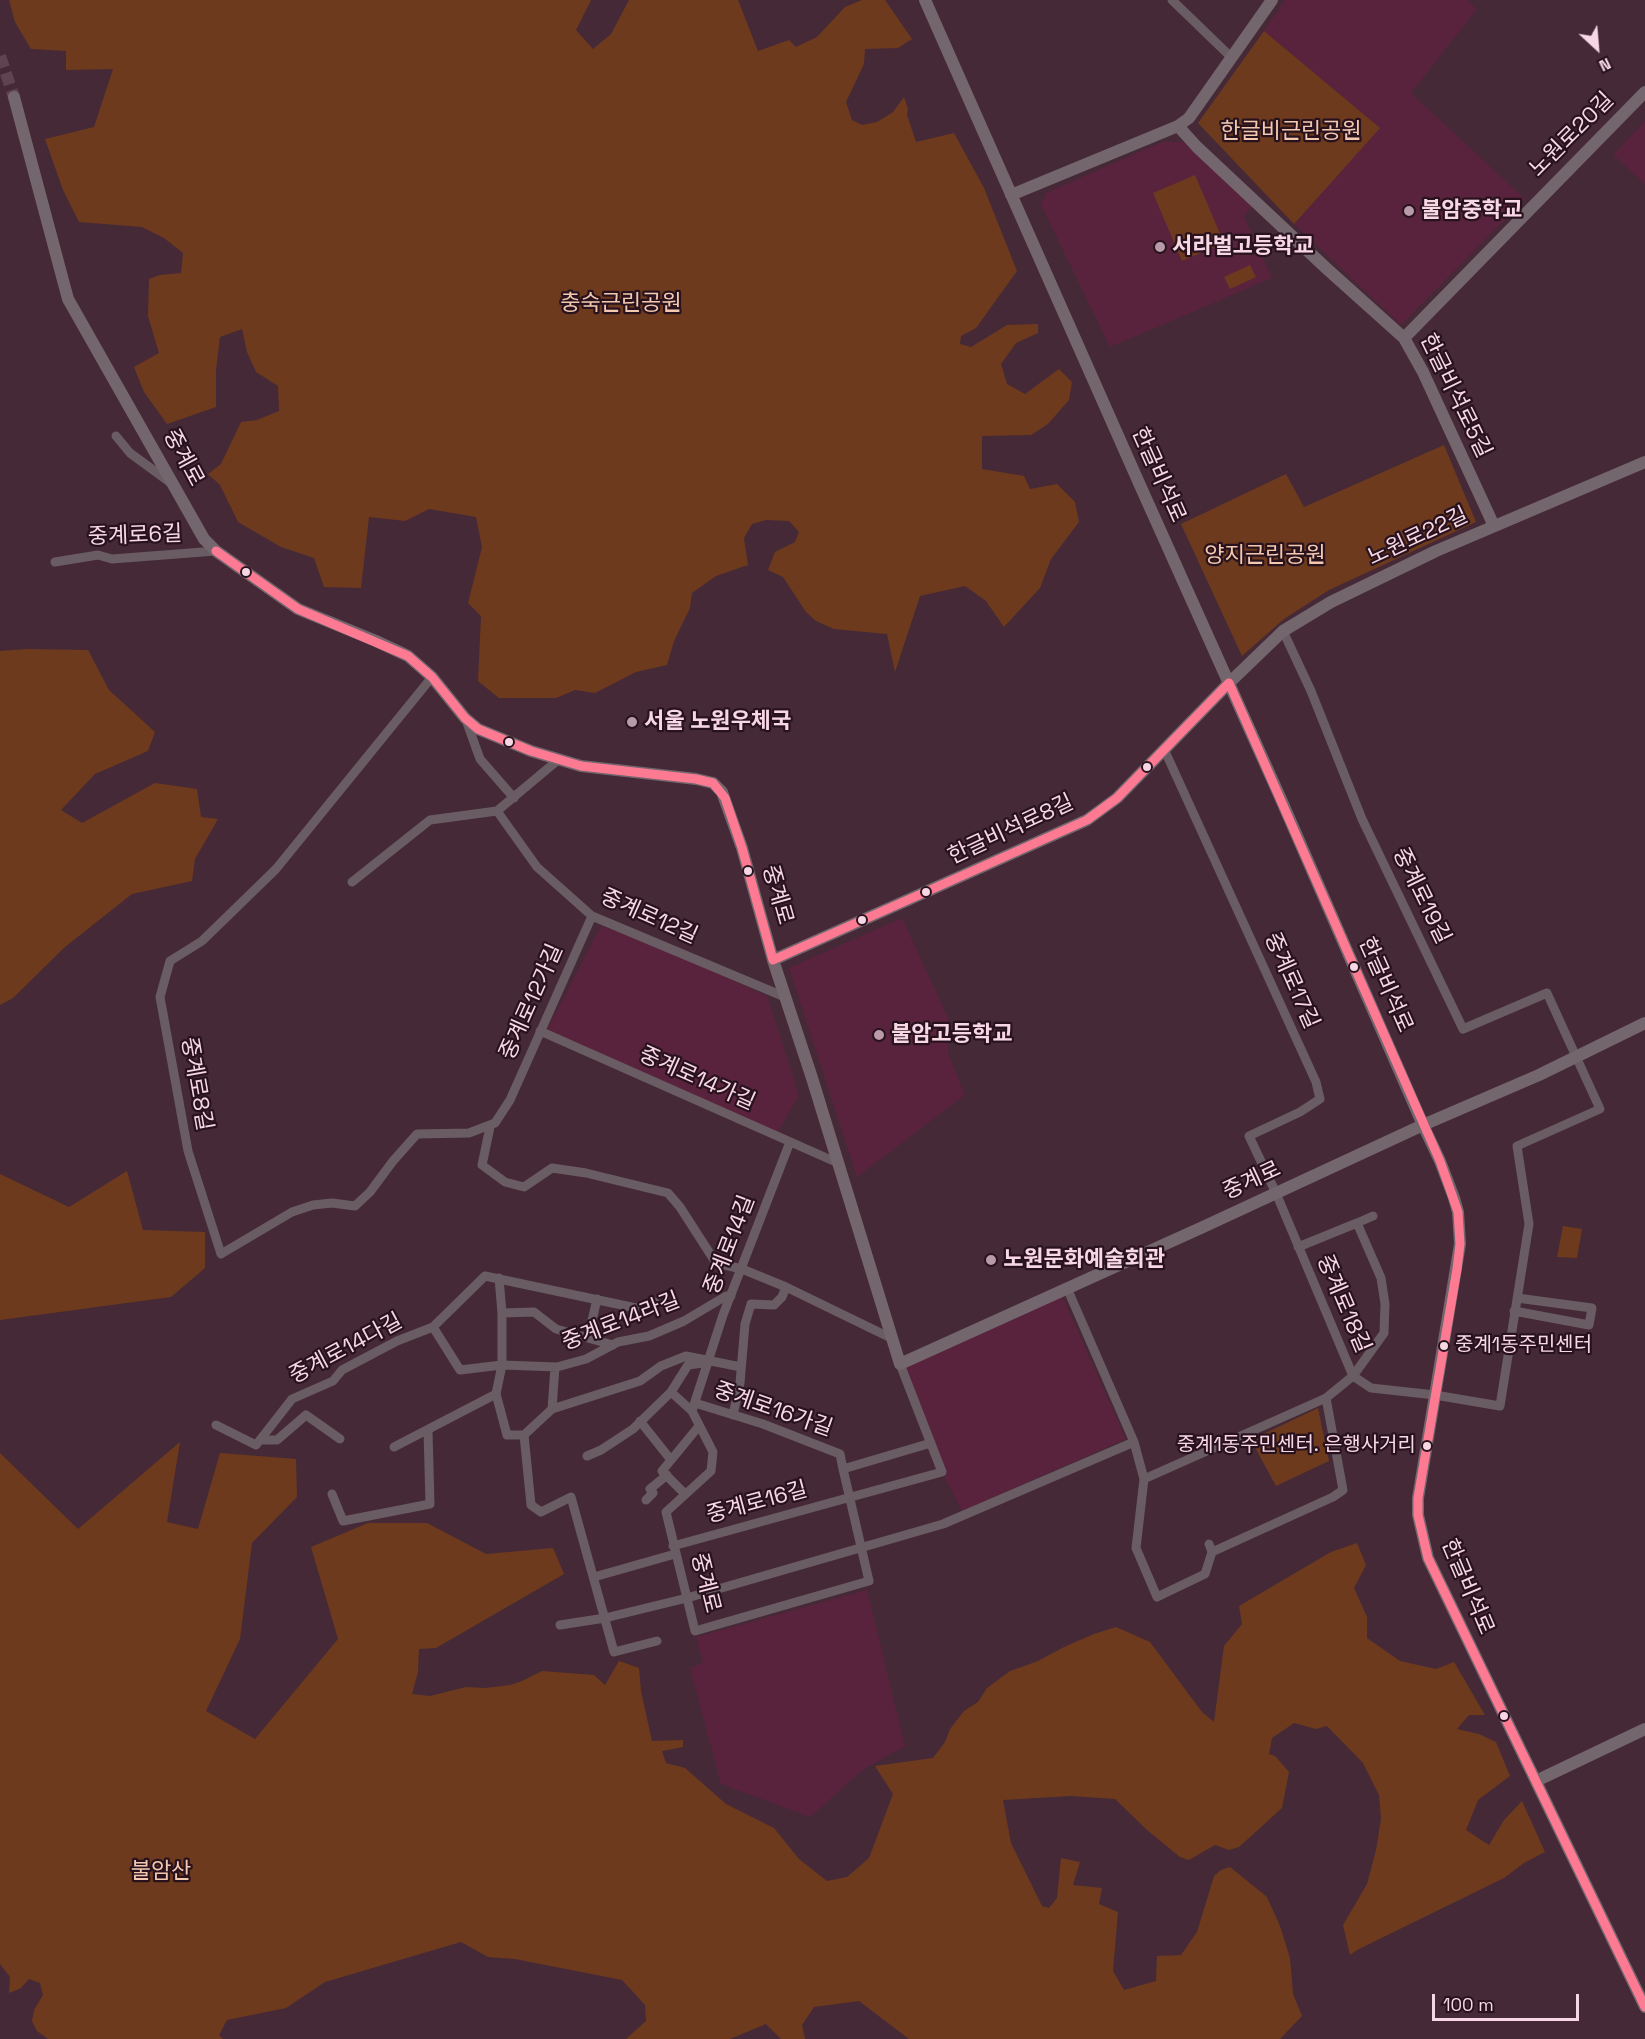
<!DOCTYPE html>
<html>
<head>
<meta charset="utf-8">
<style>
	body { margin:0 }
	#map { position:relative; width:1645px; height:2039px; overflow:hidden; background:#452937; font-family:"Space Grotesk",sans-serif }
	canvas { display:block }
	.north { position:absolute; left:1567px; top:18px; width:60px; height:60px; -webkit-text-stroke:4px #28121d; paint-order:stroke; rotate:154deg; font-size:16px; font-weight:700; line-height:24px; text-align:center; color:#f8d7e5 }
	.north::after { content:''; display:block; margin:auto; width:21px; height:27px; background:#f8d7e5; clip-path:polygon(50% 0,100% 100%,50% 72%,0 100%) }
	.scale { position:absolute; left:1432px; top:1994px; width:147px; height:27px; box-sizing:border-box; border:3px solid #f8d7e5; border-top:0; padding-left:8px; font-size:18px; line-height:21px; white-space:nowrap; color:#f8d7e5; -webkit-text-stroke:4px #28121d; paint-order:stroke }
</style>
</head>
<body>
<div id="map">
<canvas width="1645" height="2039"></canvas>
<div class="north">N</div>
<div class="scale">100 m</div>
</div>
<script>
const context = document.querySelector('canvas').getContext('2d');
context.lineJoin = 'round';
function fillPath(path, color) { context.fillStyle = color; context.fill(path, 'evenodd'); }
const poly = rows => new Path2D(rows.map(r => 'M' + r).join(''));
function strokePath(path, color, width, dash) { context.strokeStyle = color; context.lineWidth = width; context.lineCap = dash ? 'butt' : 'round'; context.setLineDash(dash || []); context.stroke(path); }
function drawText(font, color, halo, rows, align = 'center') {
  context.font = font + ' "Space Grotesk","Noto Sans KR",sans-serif'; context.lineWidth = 4.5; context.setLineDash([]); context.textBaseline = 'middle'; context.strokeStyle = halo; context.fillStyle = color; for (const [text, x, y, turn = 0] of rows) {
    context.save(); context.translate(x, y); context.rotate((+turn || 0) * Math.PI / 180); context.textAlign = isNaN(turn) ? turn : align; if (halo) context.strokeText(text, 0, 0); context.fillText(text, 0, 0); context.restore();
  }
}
fillPath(poly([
	[1285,0,1467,0,1477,9,1411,93,1525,199,1401,325,1294,224,1379,127,1264,31],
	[1645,121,1645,184,1613,155],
	[1162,142,1185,142,1253,205,1244,217,1272,278,1110,347,1041,205,1046,193],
	[902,918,948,1018,948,1053,965,1095,857,1177,789,968],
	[601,926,655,945,767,996,799,1095,777,1134,547,1030],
	[1062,1296,1126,1439,962,1511,942,1472,904,1367],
	[867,1590,905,1746,864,1769,810,1817,721,1784,690,1668,703,1662,696,1637]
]), '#59233e');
fillPath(poly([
	[9,0,591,0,576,30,593,49,611,34,629,0,738,0,758,51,789,40,796,47,817,37,845,7,862,0,885,0,912,39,898,48,865,49,864,64,846,102,852,120,862,125,877,122,893,112,904,97,908,109,907,115,916,142,954,133,984,188,1017,271,976,328,961,336,960,344,971,347,1007,325,1038,324,1038,333,1016,343,1001,364,1007,384,1025,394,1059,369,1072,382,1069,400,1048,424,1031,435,982,436,982,469,1024,476,1030,489,1057,484,1075,502,1079,522,1051,559,1040,588,1004,627,986,601,965,586,920,596,895,672,887,634,834,629,816,621,806,612,783,577,768,570,775,552,795,542,799,532,789,521,766,520,752,524,744,538,748,565,716,576,692,593,690,608,674,641,667,665,636,672,595,693,575,690,556,698,499,698,478,681,481,616,468,603,482,547,476,517,429,509,405,521,369,517,361,588,324,587,314,558,281,547,238,522,220,485,208,474,221,464,241,422,257,420,279,411,278,386,256,372,247,352,242,329,220,337,216,370,216,407,167,424,144,392,134,367,159,353,148,316,149,279,160,275,181,273,183,253,164,238,142,227,79,222,63,190,45,139,94,127,113,69,66,70,66,51,31,49,15,22],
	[1264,31,1380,128,1294,224,1198,123],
	[1195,175,1224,243,1182,261,1153,193],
	[1250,265,1256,277,1230,289,1224,277],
	[1444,445,1476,522,1329,590,1284,619,1242,656,1181,524,1286,474,1304,507],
	[27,649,88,650,109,690,155,732,148,751,95,774,61,810,82,823,155,783,197,789,201,817,218,819,195,859,192,881,132,894,65,947,13,998,0,1005,0,651],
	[127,1171,143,1230,205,1232,205,1268,171,1297,0,1320,0,1174,69,1207],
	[1563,1226,1582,1229,1577,1258,1557,1257],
	[1318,1408,1329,1461,1276,1486,1251,1440],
	[180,1442,167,1522,198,1529,220,1453,296,1459,297,1497,252,1543,240,1639,206,1711,255,1739,338,1639,311,1547,368,1523,427,1523,486,1554,553,1548,564,1574,436,1648,419,1649,418,1672,412,1694,430,1696,466,1687,486,1688,510,1685,522,1681,542,1671,594,1675,605,1685,619,1661,639,1668,641,1691,652,1741,683,1740,683,1747,662,1751,666,1763,685,1768,726,1804,774,1828,799,1859,827,1881,847,1877,869,1858,893,1794,875,1766,933,1758,945,1742,950,1729,964,1711,978,1702,987,1688,1010,1671,1038,1661,1064,1647,1094,1634,1116,1627,1150,1642,1202,1712,1214,1722,1224,1646,1242,1624,1239,1606,1331,1552,1357,1543,1366,1565,1354,1588,1367,1617,1367,1638,1400,1661,1436,1669,1454,1662,1485,1715,1469,1715,1457,1729,1479,1734,1496,1742,1510,1776,1478,1800,1466,1830,1489,1845,1504,1820,1522,1801,1545,1852,1524,1863,1504,1878,1357,1950,1350,1955,1343,1925,1367,1884,1376,1850,1381,1819,1379,1795,1363,1763,1327,1726,1316,1729,1294,1723,1272,1738,1269,1754,1275,1756,1289,1772,1282,1808,1239,1847,1229,1850,1215,1845,1189,1860,1180,1857,1147,1830,1115,1799,1071,1796,1003,1800,1011,1843,1042,1906,1049,1908,1057,1898,1061,1858,1080,1862,1073,1885,1102,1888,1099,1904,1118,1912,1113,1971,1124,1990,1156,1981,1157,1956,1181,1955,1197,1932,1214,1876,1221,1870,1230,1867,1267,1897,1280,1926,1290,1958,1293,1994,1302,2016,1280,2039,909,2039,859,2001,814,2007,802,2025,805,2039,781,2039,766,2024,730,2039,626,2039,646,2021,645,2005,622,1980,515,1959,488,1957,461,1942,325,1982,286,2008,227,2020,219,2035,223,2039,48,2039,37,2031,32,2021,34,2010,43,1995,40,1983,29,1979,21,1988,9,1993,10,1977,0,1964,0,1453,78,1529]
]), '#6e3a1d');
strokePath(poly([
	[0,56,14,97]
]), '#604351', 12, [12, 6]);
strokePath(poly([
	[1172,0,1232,58],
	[116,436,130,453,171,483],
	[55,562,98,555,112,559,216,551],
	[432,677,276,869,202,941,170,961,160,997,188,1151,221,1254,292,1212,313,1205,332,1203,355,1206,370,1192,393,1161,417,1134,469,1133,495,1123,510,1100,592,916],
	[466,720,480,759,514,798],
	[1164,749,1316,1082,1320,1099,1300,1112,1249,1136,1276,1193,1353,1376,1371,1388,1435,1395,1500,1406,1529,1224,1517,1146,1600,1109,1547,993,1463,1029,1362,819,1311,691,1283,631],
	[497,811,537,867,592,916,785,997],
	[352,882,430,820,497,811,558,760],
	[540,1031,838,1163],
	[490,1127,482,1165,505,1182,524,1187,552,1168,586,1173,668,1193,680,1207,716,1263,742,1269,786,1287,893,1339],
	[790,1142,723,1315,692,1411,713,1452,711,1471,666,1512,695,1631,869,1581,843,1469],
	[1357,1223,1373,1216],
	[1514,1311,1589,1325,1592,1308,1517,1298],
	[502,1313,534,1312,556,1329,613,1345],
	[433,1327,460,1370,502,1365,502,1313,499,1278],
	[588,1338,597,1299],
	[671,1392,692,1411],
	[695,1403,763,1424,840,1454,843,1469,931,1443],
	[552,1409,555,1367],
	[733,1415,740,1383,745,1324,751,1304,774,1305,782,1297,786,1287],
	[640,1421,671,1460],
	[216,1425,256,1445,260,1440,277,1440,306,1415,340,1439],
	[524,1435,507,1435,496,1394,502,1365,557,1367,586,1359,618,1342,649,1336,684,1321,726,1296,731,1296],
	[260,1440,292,1399,333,1381,342,1370,397,1341,433,1327,485,1276,636,1308,655,1302],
	[1134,1442,1144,1479,1136,1548,1157,1597,1205,1574,1212,1552,1209,1544],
	[394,1447,496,1394],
	[587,1456,601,1450,633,1429,671,1392,688,1365,703,1363],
	[1144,1479,1326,1398],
	[332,1494,343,1521,430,1504,428,1431],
	[685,1494,662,1471,699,1426],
	[646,1500,653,1493,650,1489,667,1475],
	[673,1546,942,1472,900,1364],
	[1212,1552,1333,1497,1343,1490,1326,1398,1353,1376,1384,1333,1385,1304,1381,1278,1357,1223,1298,1247],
	[594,1577,675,1554],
	[560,1625,605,1618,687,1598,943,1524,1134,1442,1067,1288],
	[657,1641,614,1652,571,1497,541,1512,531,1505,524,1435,552,1409,640,1381,661,1366,686,1356,741,1367]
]), '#695c62', 9);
strokePath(poly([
	[925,0,1139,483,1280,797,1423,1125,1440,1161,1454,1198,1458,1212,1460,1244,1418,1498,1418,1515,1428,1558,1645,2007],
	[14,97,68,299,204,539,216,551,298,609,376,641,408,656,432,677,465,718,478,729,531,751,581,766,696,779,713,783,722,792,742,848,773,960,812,1078,900,1364,1203,1227,1423,1125,1539,1075,1645,1023],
	[1178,126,1197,147,1326,268,1404,338,1423,372,1494,526],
	[1011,195,1178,126,1189,118,1272,0],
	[1404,338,1645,92],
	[773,960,1087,820,1117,798,1229,683,1283,631,1331,602,1436,551,1645,462],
	[1536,1781,1645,1729]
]), '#74666d', 12);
strokePath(poly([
	[216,551,298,609,408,656,432,677,465,718,478,729,531,751,581,766,696,779,713,783,725,798,742,848,773,960,1087,820,1117,798,1229,683,1440,1161,1458,1212,1460,1244,1457,1269,1418,1498,1418,1515,1428,1558,1645,2007]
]), '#fe7a93', 9);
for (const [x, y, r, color] of [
	[1409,211,6,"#b99aa8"],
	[1160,247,6,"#b99aa8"],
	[246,572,5,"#f8d7e5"],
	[632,722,6,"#b99aa8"],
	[509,742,5,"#f8d7e5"],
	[1147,767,5,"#f8d7e5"],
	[748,871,5,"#f8d7e5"],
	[926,892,5,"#f8d7e5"],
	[862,920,5,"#f8d7e5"],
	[1354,967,5,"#f8d7e5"],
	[879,1035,6,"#b99aa8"],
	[991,1260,6,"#b99aa8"],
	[1444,1346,5,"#f8d7e5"],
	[1427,1446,5,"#f8d7e5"],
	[1504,1716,5,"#f8d7e5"]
]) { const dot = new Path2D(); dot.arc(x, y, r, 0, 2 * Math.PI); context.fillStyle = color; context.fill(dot); strokePath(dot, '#28121d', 2); }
drawText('20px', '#f8d7e5', '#28121d', [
	["중계1동주민센터",1455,1346],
	["중계1동주민센터. 은행사거리",1416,1446,"right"]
], 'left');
drawText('22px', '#f3c8af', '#28121d', [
	["한글비근린공원",1291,132],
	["충숙근린공원",621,304],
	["양지근린공원",1265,556],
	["불암산",161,1872]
]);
drawText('22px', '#f8d7e5', '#28121d', [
	["노원로20길",1572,135,-45],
	["한글비석로5길",1455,396,64],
	["중계로",183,458,62],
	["한글비석로",1158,475,66],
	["중계로6길",135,536,-2],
	["노원로22길",1418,537,-25],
	["한글비석로8길",1011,830,-25],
	["중계로",777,895,74],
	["중계로19길",1421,896,64],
	["중계로12길",649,917,24],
	["중계로17길",1291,981,66],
	["한글비석로",1385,985,66],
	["중계로12가길",532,1002,-66],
	["중계로14가길",697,1079,24],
	["중계로8길",196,1084,80],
	["중계로",1252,1181,-25],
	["중계로14길",730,1245,-69],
	["중계로18길",1343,1304,67],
	["중계로14라길",621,1322,-21],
	["중계로14다길",346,1349,-28],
	["중계로16가길",773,1410,19],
	["중계로16길",757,1503,-15],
	["중계로",705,1583,76],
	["한글비석로",1467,1587,67]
]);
drawText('bold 22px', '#f8d7e5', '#28121d', [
	["불암중학교",1421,211],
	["서라벌고등학교",1172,247],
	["서울 노원우체국",644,722],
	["불암고등학교",891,1035],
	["노원문화예술회관",1003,1260]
], 'left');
</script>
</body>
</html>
